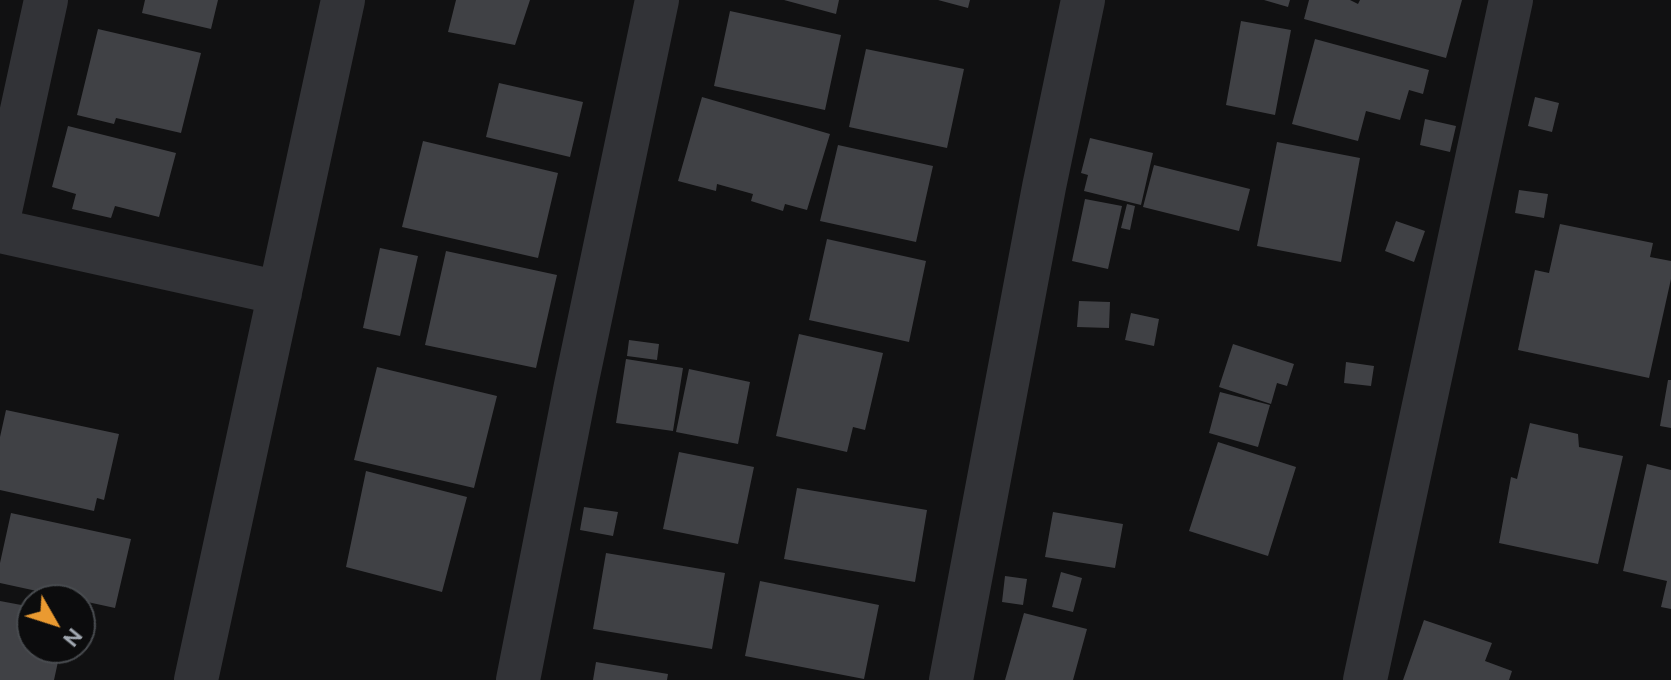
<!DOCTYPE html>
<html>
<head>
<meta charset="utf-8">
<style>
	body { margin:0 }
	#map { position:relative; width:1671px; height:680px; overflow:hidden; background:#111112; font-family:Ubuntu,sans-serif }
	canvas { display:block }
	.north { position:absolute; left:16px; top:584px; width:80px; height:80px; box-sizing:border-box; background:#0c0c0d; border:2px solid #484b4f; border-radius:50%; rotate:129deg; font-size:22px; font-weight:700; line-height:32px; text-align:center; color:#a2a9b2 }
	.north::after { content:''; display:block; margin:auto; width:28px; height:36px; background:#ea9a31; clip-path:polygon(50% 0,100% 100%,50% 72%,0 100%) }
</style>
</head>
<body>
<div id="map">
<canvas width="1671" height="680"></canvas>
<div class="north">N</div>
</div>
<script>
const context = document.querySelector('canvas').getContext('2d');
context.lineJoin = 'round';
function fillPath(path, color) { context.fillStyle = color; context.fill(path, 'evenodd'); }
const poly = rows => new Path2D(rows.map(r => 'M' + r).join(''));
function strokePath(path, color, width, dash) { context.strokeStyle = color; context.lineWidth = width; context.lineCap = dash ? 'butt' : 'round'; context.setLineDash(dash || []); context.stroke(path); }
fillPath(poly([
	[145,0,218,0,211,29,142,13],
	[456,0,530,0,515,45,448,32],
	[784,0,839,0,836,14],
	[938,0,970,0,968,8],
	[1264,0,1290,0,1288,7],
	[1309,0,1350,0,1358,4,1360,0,1462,0,1446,58,1304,19],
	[730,11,841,35,825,110,714,86],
	[1241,21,1291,30,1275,115,1226,105],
	[98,29,201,53,181,133,116,118,114,124,77,115],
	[1315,39,1429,70,1423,94,1409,90,1400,120,1366,111,1358,141,1292,124],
	[866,49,964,69,947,148,849,127],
	[499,83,583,102,570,157,486,137],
	[702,97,830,134,807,210,785,204,783,211,751,201,753,194,717,184,716,191,678,181],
	[1535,97,1559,103,1552,132,1528,126],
	[1425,119,1456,126,1450,152,1420,145],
	[68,126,176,153,159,217,115,206,111,218,72,209,76,194,52,187],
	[1090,138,1153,153,1141,205,1084,191,1088,175,1081,173],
	[423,141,558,173,538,258,402,227],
	[1277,142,1360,158,1341,262,1257,246],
	[838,145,933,166,916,242,820,221],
	[1154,165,1250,189,1239,231,1143,207],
	[1519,190,1548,194,1544,218,1515,213],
	[1085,199,1122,206,1108,269,1072,261],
	[1127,204,1135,206,1130,230,1121,228],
	[1396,221,1425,231,1414,262,1385,251],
	[1560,224,1653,243,1650,257,1671,261,1671,279,1649,378,1518,350,1535,270,1549,273],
	[827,239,926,261,909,342,809,320],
	[380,248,418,256,400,336,363,328],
	[446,251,557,275,536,368,425,345],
	[1079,301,1110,302,1109,328,1077,327],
	[1131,313,1159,319,1154,346,1125,340],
	[799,334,883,353,865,430,853,427,847,452,776,436],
	[629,340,659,344,657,360,627,356],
	[1233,344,1294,364,1287,386,1277,383,1271,404,1219,387],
	[626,359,683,368,673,431,616,423],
	[1346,362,1374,366,1371,386,1344,383],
	[377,367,497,396,474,488,354,460],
	[689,369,750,382,738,444,676,432],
	[1668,380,1671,380,1671,428,1660,426],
	[1220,392,1270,405,1258,447,1209,433],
	[6,410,119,434,104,500,97,498,94,511,0,490,0,437],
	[1530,423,1578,434,1579,447,1623,456,1598,564,1499,543,1511,477,1517,479],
	[1218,442,1296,467,1268,556,1189,531],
	[679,452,754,467,738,544,663,529],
	[1647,464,1671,470,1671,609,1661,607,1667,581,1623,571],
	[366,471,467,497,442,592,346,567],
	[797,488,927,510,915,582,784,559],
	[584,507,618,512,613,536,580,530],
	[1053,512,1123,524,1115,568,1045,557],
	[11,513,131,539,115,608,0,583,0,563],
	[606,553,725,573,712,649,593,629],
	[1061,572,1082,578,1073,612,1052,607],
	[1005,576,1027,579,1023,605,1002,602],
	[760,581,879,605,864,679,745,656],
	[0,601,32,607,32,648,61,648,54,680,0,680],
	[1024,613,1087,629,1073,680,1005,680],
	[1424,620,1492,643,1485,661,1512,671,1509,680,1403,680],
	[596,662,668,674,667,680,593,680]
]), '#404145');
strokePath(poly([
	[0,211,46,0],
	[0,231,280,293],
	[196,680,343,0],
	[518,680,576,385,657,0],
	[951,680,1044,187,1083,0],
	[1365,680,1511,0]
]), '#323337', 44);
</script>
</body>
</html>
